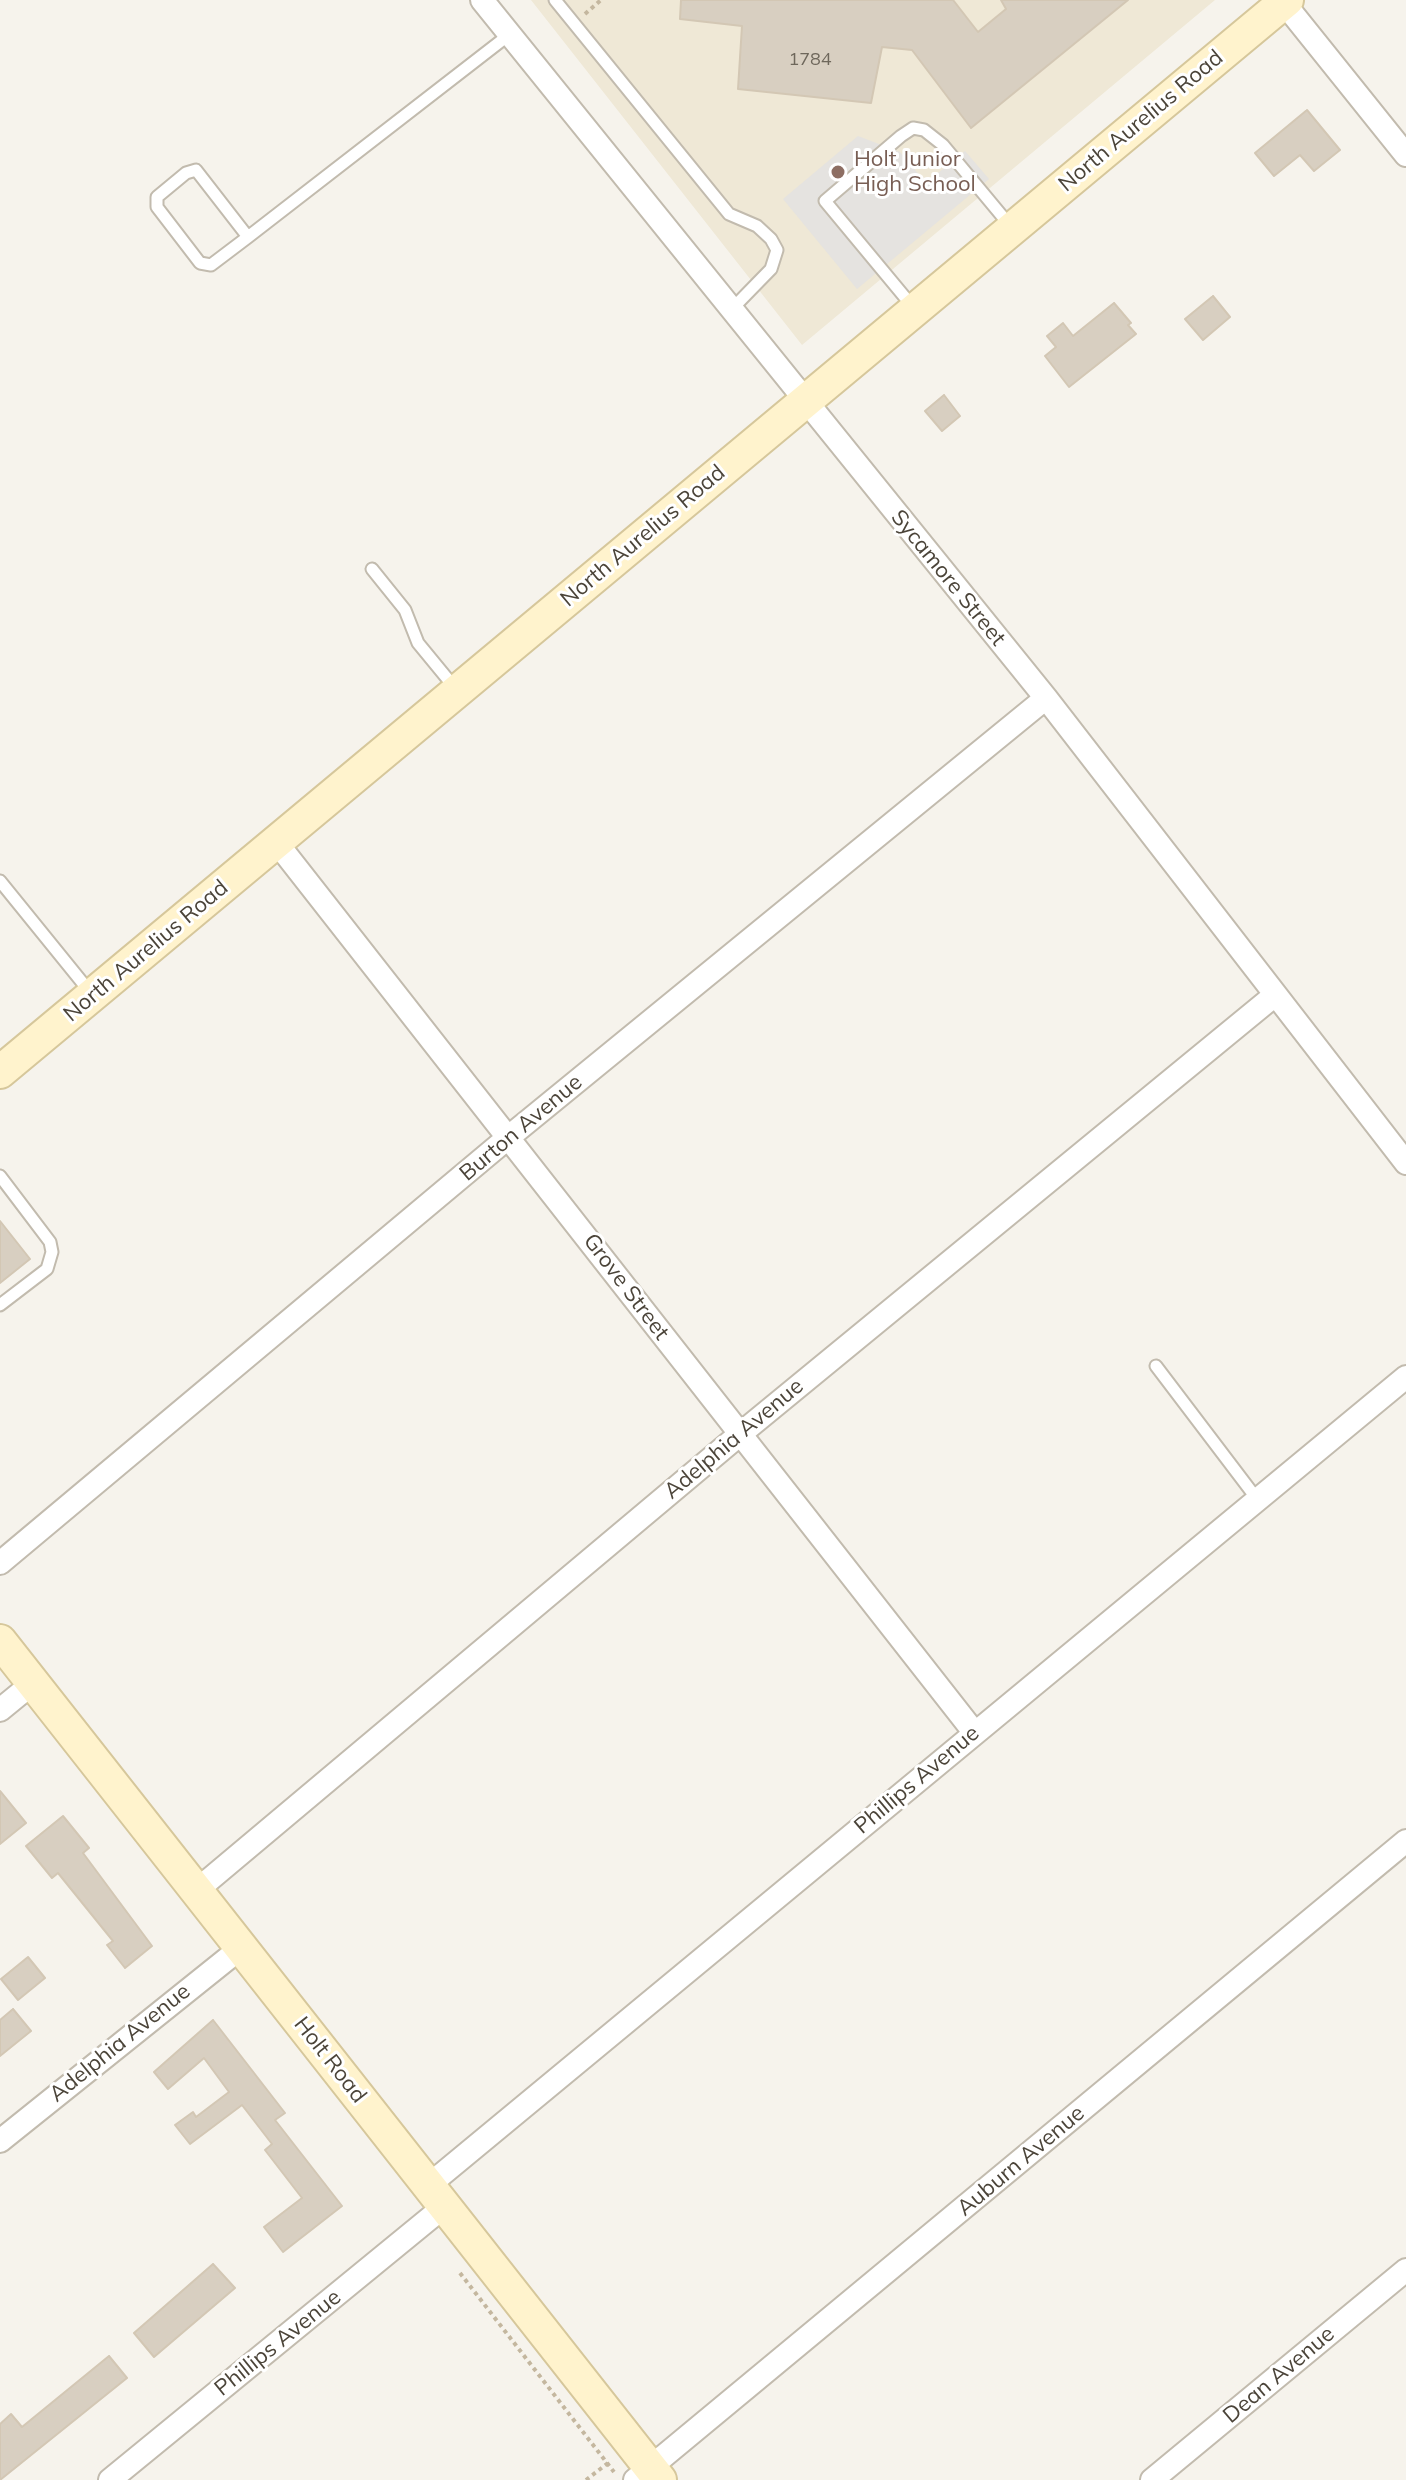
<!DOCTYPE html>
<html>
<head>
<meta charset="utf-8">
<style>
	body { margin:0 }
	canvas { display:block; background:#f6f3ec }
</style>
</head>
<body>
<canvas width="1406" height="2480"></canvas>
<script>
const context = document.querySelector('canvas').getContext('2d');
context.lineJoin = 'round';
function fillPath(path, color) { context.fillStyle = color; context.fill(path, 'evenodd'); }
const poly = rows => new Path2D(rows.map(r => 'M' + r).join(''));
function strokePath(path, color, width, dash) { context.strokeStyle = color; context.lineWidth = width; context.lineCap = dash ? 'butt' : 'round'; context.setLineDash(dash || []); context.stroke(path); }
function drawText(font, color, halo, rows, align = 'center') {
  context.font = font + ' Mulish,sans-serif'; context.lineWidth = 6; context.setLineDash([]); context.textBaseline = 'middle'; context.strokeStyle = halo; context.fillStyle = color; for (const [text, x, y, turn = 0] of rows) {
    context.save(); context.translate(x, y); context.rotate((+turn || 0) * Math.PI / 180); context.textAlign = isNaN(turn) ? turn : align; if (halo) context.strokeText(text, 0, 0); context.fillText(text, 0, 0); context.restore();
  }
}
fillPath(poly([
	[531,0,1215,0,802,345]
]), '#efe8d6');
fillPath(poly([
	[858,136,900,152,926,183,965,151,989,179,857,289,783,199]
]), '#e5e3e0');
const building = poly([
	[681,0,953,0,978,32,1006,9,1001,0,1128,0,971,128,912,50,882,47,871,103,738,89,742,26,680,19,681,0],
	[1307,110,1340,150,1314,171,1300,155,1274,176,1255,153,1307,110],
	[1213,296,1230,317,1203,340,1185,319,1213,296],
	[1114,303,1131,323,1128,325,1136,334,1069,387,1045,356,1056,347,1047,336,1063,323,1073,336,1114,303],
	[944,395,960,416,942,431,925,411,944,395],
	[0,1221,30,1259,0,1283,0,1221],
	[0,1791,26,1823,0,1844,0,1791],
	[63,1816,89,1848,83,1853,152,1946,125,1968,107,1945,113,1941,58,1873,52,1878,26,1846,63,1816],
	[28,1957,45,1978,18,2000,1,1979,28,1957],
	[13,2009,31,2031,0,2056,0,2020,13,2009],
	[213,2020,285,2113,275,2120,342,2206,283,2252,264,2227,302,2198,265,2150,272,2144,242,2105,190,2144,175,2125,193,2112,196,2117,229,2092,204,2058,168,2089,154,2072,213,2020],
	[213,2264,235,2288,154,2357,134,2333,213,2264],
	[109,2356,127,2378,0,2480,0,2424,11,2414,22,2427,109,2356]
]);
fillPath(building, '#d8cfc1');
strokePath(building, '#d3c7b4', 2);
const lane = poly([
	[555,0,729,214,757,226,771,239,777,250,771,269,731,310],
	[248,237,196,170,186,173,157,197,157,207,200,263,211,265,248,237,510,34],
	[913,307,825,201,901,136,913,128,924,130,943,145,1012,228],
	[372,569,405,610,418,643,455,688],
	[0,881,90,992],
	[0,1176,50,1242,52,1252,47,1269,0,1305],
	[1156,1366,1257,1499]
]);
const street = poly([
	[482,0,1046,698,1406,1163],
	[1284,3,1406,155],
	[277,843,974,1732],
	[0,1563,510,1136,1046,698],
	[0,1710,33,1683],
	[197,1890,739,1435,1275,995],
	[0,2141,242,1947],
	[429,2185,1406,1377],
	[110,2480,446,2205],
	[635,2480,1406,1841],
	[1152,2480,1406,2270]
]);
const secondary = poly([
	[0,1072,1287,0],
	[0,1641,660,2480]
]);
strokePath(lane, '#c2bbae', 15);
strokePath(street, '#c2bbae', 26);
strokePath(secondary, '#d6c79b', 36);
strokePath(poly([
	[585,14,601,0],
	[460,2273,614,2472],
	[586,2480,608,2463]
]), '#c4b79f', 4, [4, 4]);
strokePath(lane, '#fff', 11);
strokePath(street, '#fff', 22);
strokePath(secondary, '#fff3cd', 32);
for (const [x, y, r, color] of [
	[838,172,8,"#8d6e63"]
]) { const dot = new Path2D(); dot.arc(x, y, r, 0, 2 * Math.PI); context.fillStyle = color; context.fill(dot); strokePath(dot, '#fff', 3); }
drawText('18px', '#6e675b', null, [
	["1784",810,60]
]);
drawText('22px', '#4b4439', '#fff', [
	["North Aurelius Road",1141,121,-40],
	["North Aurelius Road",643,536,-40],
	["Sycamore Street",948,578,51],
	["North Aurelius Road",146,951,-40],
	["Burton Avenue",521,1128,-40],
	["Grove Street",626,1287,53],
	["Adelphia Avenue",734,1439,-40],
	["Phillips Avenue",917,1780,-40],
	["Adelphia Avenue",120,2043,-39],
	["Holt Road",330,2060,52],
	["Auburn Avenue",1021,2161,-40],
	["Phillips Avenue",278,2343,-39],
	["Dean Avenue",1279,2375,-40]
]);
drawText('22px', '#785e54', '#fff', [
	["Holt Junior",854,159],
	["High School",854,184]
], 'left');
</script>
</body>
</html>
